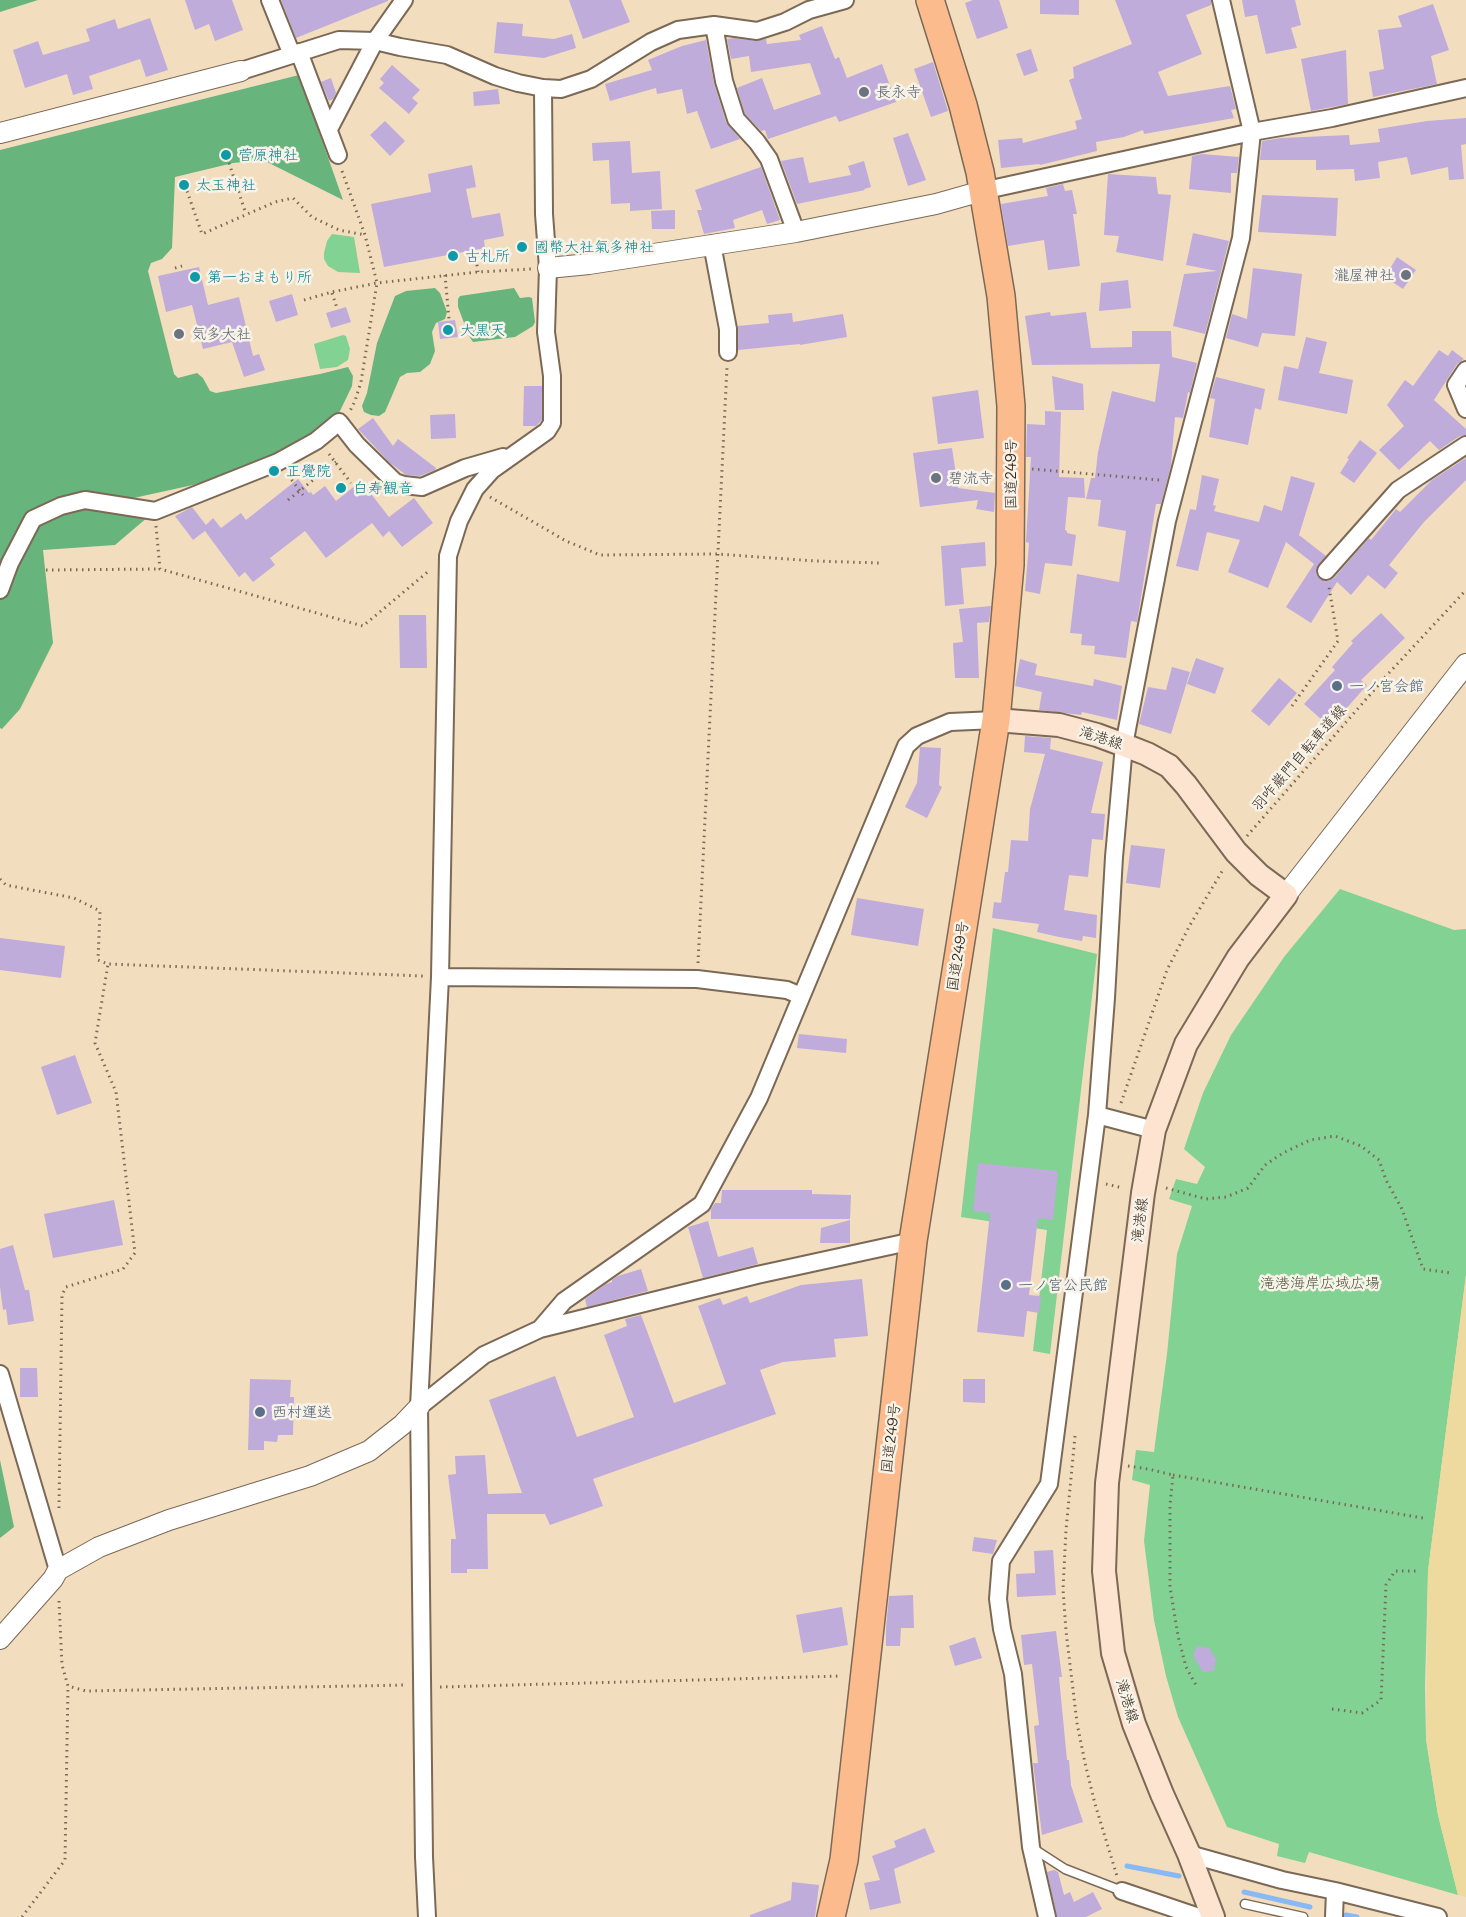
<!DOCTYPE html>
<html>
<head>
<meta charset="utf-8">
<style>
	body { margin:0 }
	canvas { display:block; background:#f2ddbe }
</style>
</head>
<body>
<canvas width="1466" height="1917"></canvas>
<script>
const context = document.querySelector('canvas').getContext('2d');
context.lineJoin = 'round';
function fillPath(path, color) { context.fillStyle = color; context.fill(path, 'evenodd'); }
const poly = rows => new Path2D(rows.map(r => 'M' + r).join(''));
function strokePath(path, color, width, dash) { context.strokeStyle = color; context.lineWidth = width; context.lineCap = dash ? 'butt' : 'round'; context.setLineDash(dash || []); context.stroke(path); }
function drawText(font, color, halo, rows, align = 'center') {
  context.font = font + ' Mali,"Klee One",sans-serif'; context.lineWidth = 5; context.setLineDash([]); context.textBaseline = 'middle'; context.strokeStyle = halo; context.fillStyle = color; for (const [text, x, y, turn = 0] of rows) {
    context.save(); context.translate(x, y); context.rotate((+turn || 0) * Math.PI / 180); context.textAlign = isNaN(turn) ? turn : align; if (halo) context.strokeText(text, 0, 0); context.fillText(text, 0, 0); context.restore();
  }
}
fillPath(poly([
	[332,234,354,237,360,273,338,272,328,266,324,259,324,253,327,241],
	[343,335,346,336,350,349,348,360,337,367,320,369,314,344],
	[1340,889,1454,930,1466,929,1466,1275,1428,1571,1425,1687,1426,1739,1438,1815,1458,1895,1309,1852,1305,1863,1277,1856,1279,1844,1227,1827,1178,1717,1166,1676,1154,1620,1144,1541,1150,1485,1132,1480,1136,1450,1154,1452,1167,1354,1177,1254,1192,1206,1169,1199,1176,1179,1197,1184,1205,1167,1184,1149,1203,1093,1231,1035,1284,957],
	[993,928,1097,954,1050,1354,1033,1351,1047,1230,961,1217]
]), '#81d293');
fillPath(poly([
	[0,0,38,0,0,12],
	[299,75,343,200,263,160,233,163,175,177,172,248,162,259,151,263,148,271,174,374,178,378,197,373,203,378,210,391,216,393,320,374,348,367,353,376,352,386,340,411,328,423,287,449,229,473,193,485,129,499,155,511,115,545,43,550,53,643,20,709,2,729,0,728,0,150],
	[435,288,440,293,447,312,445,319,436,323,432,332,435,351,430,364,420,372,407,373,400,377,385,412,379,416,371,415,364,412,362,406,367,393,377,343,395,296,406,291],
	[514,288,520,298,529,297,532,298,535,322,533,326,515,337,473,342,469,336,458,307,458,299,460,296],
	[0,1460,14,1527,0,1538]
]), '#68b47d');
fillPath(poly([
	[1466,1275,1466,1897,1458,1895,1438,1815,1426,1739,1428,1571]
]), '#eeda9e');
strokePath(poly([
	[1127,1866,1179,1876],
	[1244,1892,1310,1907],
	[1346,1915,1357,1917]
]), '#89b9f5', 5);
fillPath(poly([
	[185,0,232,0,243,30,215,41,209,24,195,30],
	[281,0,388,0,388,1,296,38],
	[569,0,621,0,630,22,583,39],
	[973,0,999,0,1008,28,977,39,965,3],
	[1040,0,1079,0,1079,15,1040,14],
	[1115,0,1211,0,1211,5,1186,15,1202,54,1158,72,1168,96,1230,86,1236,109,1231,110,1234,118,1144,134,1143,130,1124,137,1096,142,1097,151,1040,165,1039,164,1001,168,998,140,1022,138,1023,143,1077,129,1075,121,1082,119,1069,80,1074,78,1073,67,1132,44],
	[1242,0,1295,0,1301,25,1291,28,1297,48,1266,54,1257,15,1245,17],
	[1433,4,1449,50,1431,56,1437,84,1373,97,1369,72,1384,69,1378,30,1402,27,1398,16],
	[150,18,168,70,146,77,140,59,89,76,93,89,73,95,67,74,25,88,13,50,38,41,43,55,90,41,86,29,115,19,118,29],
	[497,22,523,24,522,36,554,39,572,34,576,48,544,58,494,53],
	[822,26,835,59,839,57,847,78,882,64,896,102,839,122,836,116,768,139,765,130,761,131,745,114,737,88,762,78,774,110,821,94,810,63,751,72,749,56,731,59,727,39,734,38,756,41,766,39,767,44,801,40,799,35],
	[706,40,714,83,726,122,740,139,711,149,697,111,687,114,682,89,657,94,656,88,610,101,605,84,652,70,648,60,682,46],
	[1031,49,1038,71,1024,76,1016,54],
	[1346,50,1348,104,1311,111,1301,59],
	[933,62,948,111,931,117,914,69],
	[392,65,420,90,412,98,418,103,409,114,379,88,384,83,380,79],
	[331,78,336,93,333,99,329,101,321,82],
	[498,89,500,104,474,106,473,92],
	[1466,118,1466,144,1461,145,1464,179,1449,180,1448,167,1411,175,1407,157,1378,162,1380,178,1355,181,1354,169,1316,170,1316,160,1260,160,1262,141,1281,138,1349,135,1350,145,1380,142,1378,129,1427,121],
	[385,121,405,141,390,156,370,135],
	[908,133,926,180,908,186,893,138],
	[630,141,632,173,660,171,662,209,630,211,630,203,611,204,609,160,593,161,592,143],
	[1202,154,1239,157,1237,173,1231,173,1231,193,1189,189,1192,156],
	[803,157,809,183,851,175,848,166,864,161,871,187,864,189,865,190,797,204,781,161],
	[472,165,476,187,466,189,472,218,500,213,504,236,484,240,485,248,384,267,371,204,431,192,428,174],
	[761,167,780,220,767,224,762,210,733,220,735,228,704,234,697,210,702,210,695,190],
	[1108,174,1156,177,1158,194,1171,195,1163,261,1116,252,1119,236,1104,235],
	[1063,184,1065,191,1072,190,1077,214,1073,214,1080,266,1048,270,1044,240,1008,246,1001,204,1048,196,1046,188],
	[1262,195,1338,198,1336,236,1258,232],
	[675,210,675,229,652,229,651,211],
	[1193,233,1229,241,1205,334,1173,326,1184,274,1217,271,1186,265],
	[1397,257,1416,270,1403,289,1385,277],
	[199,267,208,305,239,297,253,356,259,354,265,370,244,377,232,342,203,349,192,305,166,312,158,276],
	[1253,268,1302,274,1295,336,1262,333,1258,347,1226,338,1232,314,1247,319],
	[1128,280,1131,308,1099,311,1101,283],
	[292,294,298,315,276,322,269,301],
	[346,307,351,322,331,328,326,313],
	[1050,312,1051,316,1086,312,1091,348,1132,347,1132,331,1171,331,1172,357,1197,363,1190,393,1188,392,1183,418,1175,417,1171,465,1161,504,1156,504,1137,622,1131,621,1126,658,1094,654,1095,646,1081,645,1082,634,1070,633,1077,574,1119,582,1126,531,1098,526,1101,500,1086,499,1091,478,1095,478,1098,452,1112,391,1155,402,1160,364,1032,365,1025,316],
	[792,313,793,322,843,314,847,337,800,345,800,344,738,350,738,326,769,323,768,315],
	[455,320,458,337,440,339,438,322],
	[1306,337,1327,342,1319,373,1353,380,1347,414,1278,400,1284,366,1298,369],
	[1439,350,1448,356,1452,350,1464,359,1457,364,1434,400,1466,429,1466,435,1460,436,1439,450,1430,441,1399,470,1379,450,1404,426,1387,405,1405,380,1413,386],
	[1052,376,1083,384,1084,410,1055,410],
	[1216,377,1265,389,1261,410,1255,408,1248,445,1209,437,1215,399,1210,398],
	[524,386,542,386,542,420,536,426,523,426],
	[978,390,984,438,938,444,932,397],
	[1045,411,1061,412,1059,477,1084,478,1085,498,1068,497,1065,530,1067,531,1067,533,1076,535,1072,566,1045,563,1040,594,1025,591,1029,543,1026,542,1031,457,1026,457,1027,424,1045,425],
	[455,414,456,438,431,439,430,415],
	[373,418,393,446,398,439,436,468,435,470,420,476,406,475,389,462,358,429],
	[1360,440,1377,453,1354,483,1340,473,1349,459,1347,458],
	[952,448,958,488,995,493,994,512,976,509,978,500,920,507,913,453],
	[1466,458,1466,480,1424,522,1389,565,1398,573,1385,589,1368,575,1351,595,1337,582,1311,623,1286,607,1314,564,1286,542,1268,588,1228,572,1240,540,1207,532,1198,571,1176,566,1190,509,1196,510,1202,475,1219,479,1213,505,1216,506,1214,511,1259,522,1264,505,1282,511,1291,476,1315,483,1299,535,1326,556,1318,565,1316,574,1320,579,1329,581,1334,578,1369,538,1371,540,1396,509,1400,512,1432,480],
	[298,479,309,493,311,492,313,495,325,486,336,501,361,481,389,517,414,498,433,523,402,547,389,531,383,537,372,523,326,558,305,531,270,558,275,565,253,582,245,572,239,577,205,531,193,540,175,516,192,507,206,525,213,518,221,528,241,513,246,520],
	[985,542,986,566,961,568,964,604,945,606,941,546],
	[991,606,989,622,977,623,979,678,955,678,953,643,963,642,959,609],
	[1381,613,1405,638,1361,680,1367,685,1330,727,1304,704,1335,670,1332,667,1353,643,1351,641],
	[399,615,426,615,427,668,400,668],
	[1196,658,1224,668,1215,694,1187,684],
	[1020,659,1037,664,1035,675,1093,686,1094,679,1122,686,1117,720,1082,712,1081,715,1039,710,1042,692,1015,686],
	[1172,667,1190,672,1171,734,1139,724,1148,687,1166,690],
	[1279,678,1297,693,1269,726,1251,711],
	[1025,736,1051,738,1050,749,1103,762,1091,813,1105,814,1103,840,1092,839,1088,877,1069,875,1064,910,1097,915,1096,938,1083,936,1082,941,1059,937,1037,932,1039,924,992,918,994,902,1001,903,1005,872,1008,872,1011,840,1028,841,1030,809,1045,754,1024,752],
	[920,747,941,748,939,785,942,787,927,818,905,807,917,783],
	[1131,845,1165,849,1160,888,1126,883],
	[857,898,924,909,918,946,851,935],
	[0,938,65,946,61,978,0,970],
	[799,1034,847,1039,846,1053,797,1048],
	[75,1055,92,1103,57,1115,41,1067],
	[978,1163,1058,1171,1053,1220,1038,1218,1029,1295,1041,1296,1039,1313,1027,1311,1024,1337,977,1332,990,1213,973,1211],
	[722,1190,812,1190,812,1194,851,1195,850,1219,711,1219,711,1209,715,1203,721,1203],
	[114,1200,123,1245,53,1258,44,1214],
	[850,1220,850,1243,820,1243,821,1228],
	[708,1221,718,1257,753,1247,758,1264,703,1278,688,1227],
	[13,1245,25,1290,29,1290,34,1321,8,1325,6,1309,3,1310,0,1287,0,1249],
	[641,1269,648,1291,587,1307,585,1299,606,1284,612,1282,612,1280,618,1276],
	[862,1279,868,1336,834,1339,836,1357,783,1362,760,1370,776,1414,593,1479,603,1506,550,1525,545,1514,487,1514,488,1569,467,1569,467,1573,451,1573,451,1539,456,1539,448,1475,456,1474,455,1456,485,1455,488,1494,522,1493,489,1400,555,1376,577,1437,634,1417,604,1335,627,1326,625,1319,641,1315,674,1403,726,1384,698,1306,720,1298,723,1305,747,1296,750,1303,801,1285],
	[20,1368,37,1368,38,1397,20,1397],
	[250,1379,291,1380,290,1397,294,1397,293,1435,278,1435,277,1442,264,1441,264,1450,248,1450],
	[963,1379,985,1379,985,1403,963,1402],
	[974,1537,997,1540,993,1554,972,1551],
	[1053,1550,1056,1595,1017,1597,1016,1574,1035,1573,1034,1551],
	[913,1595,914,1628,901,1628,900,1646,886,1646,886,1628,889,1596],
	[842,1607,848,1645,803,1653,796,1615],
	[1056,1631,1062,1677,1059,1677,1067,1760,1069,1760,1071,1785,1083,1822,1042,1835,1033,1763,1038,1763,1034,1726,1039,1725,1032,1664,1024,1665,1021,1635],
	[975,1637,982,1658,955,1666,949,1646],
	[1197,1646,1209,1648,1216,1659,1214,1671,1203,1672,1193,1656],
	[925,1828,935,1852,894,1869,901,1903,870,1910,864,1883,880,1880,872,1856,896,1847,894,1841],
	[1054,1870,1058,1872,1064,1895,1070,1892,1074,1902,1093,1892,1102,1909,1086,1917,1057,1917,1047,1872],
	[792,1882,819,1885,815,1917,750,1917,750,1915,791,1900]
]), '#c0acdb');
const service = poly([
	[1034,1849,1065,1869,1122,1891],
	[1245,1904,1303,1917]
]);
const minor = poly([
	[270,0,292,55],
	[714,25,724,81,736,119,757,142,769,159,796,232],
	[299,52,338,155],
	[241,71,339,40,375,41,400,47,447,55,495,76,518,83,543,88,561,89,591,79,651,42,678,30,714,25,757,31,785,22,809,10,845,0],
	[329,129,375,41,404,0],
	[982,191,1252,132,1332,118,1466,88],
	[712,244,728,329,728,352],
	[1466,370,1456,385,1466,409],
	[1326,571,1398,490,1466,445],
	[0,590,10,563,33,519,61,506,85,500,155,511,278,462,316,441,339,422,357,445,395,482,404,485,422,487,465,468,503,457],
	[440,977,697,979,787,990,801,996],
	[1097,1115,1154,1130],
	[540,1329,564,1301,702,1204,759,1098,906,746,917,736,950,722,996,720],
	[0,1374,58,1570],
	[419,1407,484,1355,540,1329,757,1275,913,1241],
	[1189,1854,1282,1880,1335,1891,1438,1917],
	[1122,1891,1199,1917],
	[427,1917,424,1857,419,1407,440,977,448,556,459,521,475,489,492,470,547,431,552,423,552,376,546,332,548,268,544,214,543,88],
	[1047,1917,1031,1847,1013,1674,1002,1629,998,1599,1001,1561,1049,1484,1097,1115,1106,998,1114,857,1124,745,1167,521,1241,238,1252,132,1221,0],
	[1334,1917,1335,1891]
]);
const tertiary = poly([
	[0,133,241,71],
	[548,268,589,264,796,232,936,204,982,191],
	[1286,895,1466,664],
	[0,1639,53,1579,58,1570,99,1547,169,1520,310,1476,369,1451,402,1425,419,1407]
]);
const secondary = poly([
	[996,720,1059,725,1097,735,1124,745,1147,754,1169,766,1186,785,1236,852,1259,875,1286,895,1238,958,1186,1044,1154,1130,1143,1193,1107,1483,1104,1571,1113,1653,1134,1724,1162,1794,1189,1854,1213,1917]
]);
const trunk = poly([
	[831,1917,844,1860,913,1241,996,720,1010,565,1011,406,1001,296,980,172,963,105,930,0]
]);
strokePath(service, '#7b6956', 11);
strokePath(minor, '#7b6956', 20);
strokePath(tertiary, '#7b6956', 22);
strokePath(secondary, '#7b6956', 26);
strokePath(trunk, '#7b6956', 30);
strokePath(poly([
	[229,163,246,214],
	[342,171,365,235,377,283,361,382,355,401,350,411],
	[187,191,202,234,275,202,293,198,312,217,339,230,365,235],
	[475,253,478,272],
	[175,268,182,266],
	[445,275,449,319],
	[332,293,337,308],
	[304,300,332,292,377,283,478,272,531,269],
	[329,454,351,483],
	[1032,469,1160,480],
	[288,475,303,495],
	[490,497,566,541,600,555,717,554,815,561,879,563],
	[288,500,336,462],
	[156,526,160,569,363,626,430,570],
	[46,570,160,569],
	[1292,706,1338,641,1329,587],
	[1247,836,1388,674,1466,590],
	[0,879,6,885,74,898,100,911,98,960,108,964,423,976],
	[698,963,727,367],
	[1121,1103,1167,970,1190,925,1224,868],
	[1106,1184,1123,1188],
	[1166,1188,1206,1199,1226,1197,1248,1188,1265,1165,1283,1153,1310,1140,1335,1136,1361,1146,1379,1160,1386,1180,1402,1209,1423,1269,1451,1273],
	[1075,1436,1066,1530,1063,1589,1066,1631,1077,1723,1085,1763,1095,1804,1117,1876],
	[1128,1466,1148,1469,1173,1475,1170,1505,1170,1587,1178,1636,1186,1667,1197,1687],
	[1173,1475,1423,1518],
	[59,1508,62,1295,66,1287,123,1269,135,1253,116,1092,95,1043,108,964],
	[59,1601,62,1665,68,1686,86,1691,407,1685],
	[440,1687,841,1676],
	[1332,1709,1362,1713,1381,1700,1386,1585,1395,1571,1417,1571],
	[22,1917,65,1860,68,1686]
]), '#7b6956', 3, [1.5, 4.5]);
strokePath(service, '#fff', 8);
strokePath(minor, '#fff', 16);
strokePath(tertiary, '#fff', 20);
strokePath(secondary, '#fde4d1', 22);
strokePath(trunk, '#fbbb8d', 27);
for (const [x, y, r, color] of [
	[864,92,6,"#6b7280"],
	[226,155,6,"#0f9aa8"],
	[184,185,6,"#0f9aa8"],
	[522,247,6,"#0f9aa8"],
	[453,256,6,"#0f9aa8"],
	[1406,275,6,"#6b7280"],
	[195,277,6,"#0f9aa8"],
	[448,330,6,"#0f9aa8"],
	[179,334,6,"#6b7280"],
	[274,471,6,"#0f9aa8"],
	[936,478,6,"#6b7280"],
	[341,488,6,"#0f9aa8"],
	[1337,686,6,"#5c6f8a"],
	[1006,1285,6,"#5c6f8a"],
	[260,1412,6,"#5c6f8a"]
]) { const dot = new Path2D(); dot.arc(x, y, r, 0, 2 * Math.PI); context.fillStyle = color; context.fill(dot); strokePath(dot, '#f7f3e8', 2); }
drawText('15px', '#5b616d', '#f7f3e8', [
	["長永寺",876,92],
	["瀧屋神社",1394,275,"right"],
	["気多大社",191,334],
	["碧流寺",948,478]
], 'left');
drawText('15px', '#0d838f', '#f7f3e8', [
	["菅原神社",238,155],
	["太玉神社",196,185],
	["國幣大社氣多神社",534,247],
	["古札所",465,256],
	["第一おまもり所",207,277],
	["大黒天",460,330],
	["正覺院",286,471],
	["白寿観音",353,488]
], 'left');
drawText('15px', '#3b2a1e', '#f7f3e8', [
	["国道249号",1011,474,-90],
	["滝港線",1101,738,18],
	["羽咋巌門自転車道線",1299,758,-49],
	["国道249号",958,956,-81],
	["滝港線",1140,1220,-83],
	["国道249号",891,1438,-83],
	["滝港線",1127,1701,73]
]);
drawText('15px', '#4e5e75', '#f7f3e8', [
	["一ノ宮会館",1349,686],
	["一ノ宮公民館",1018,1285],
	["西村運送",272,1412]
], 'left');
drawText('15px', '#4c543b', '#f7f3e8', [
	["滝港海岸広域広場",1320,1283]
]);
</script>
</body>
</html>
